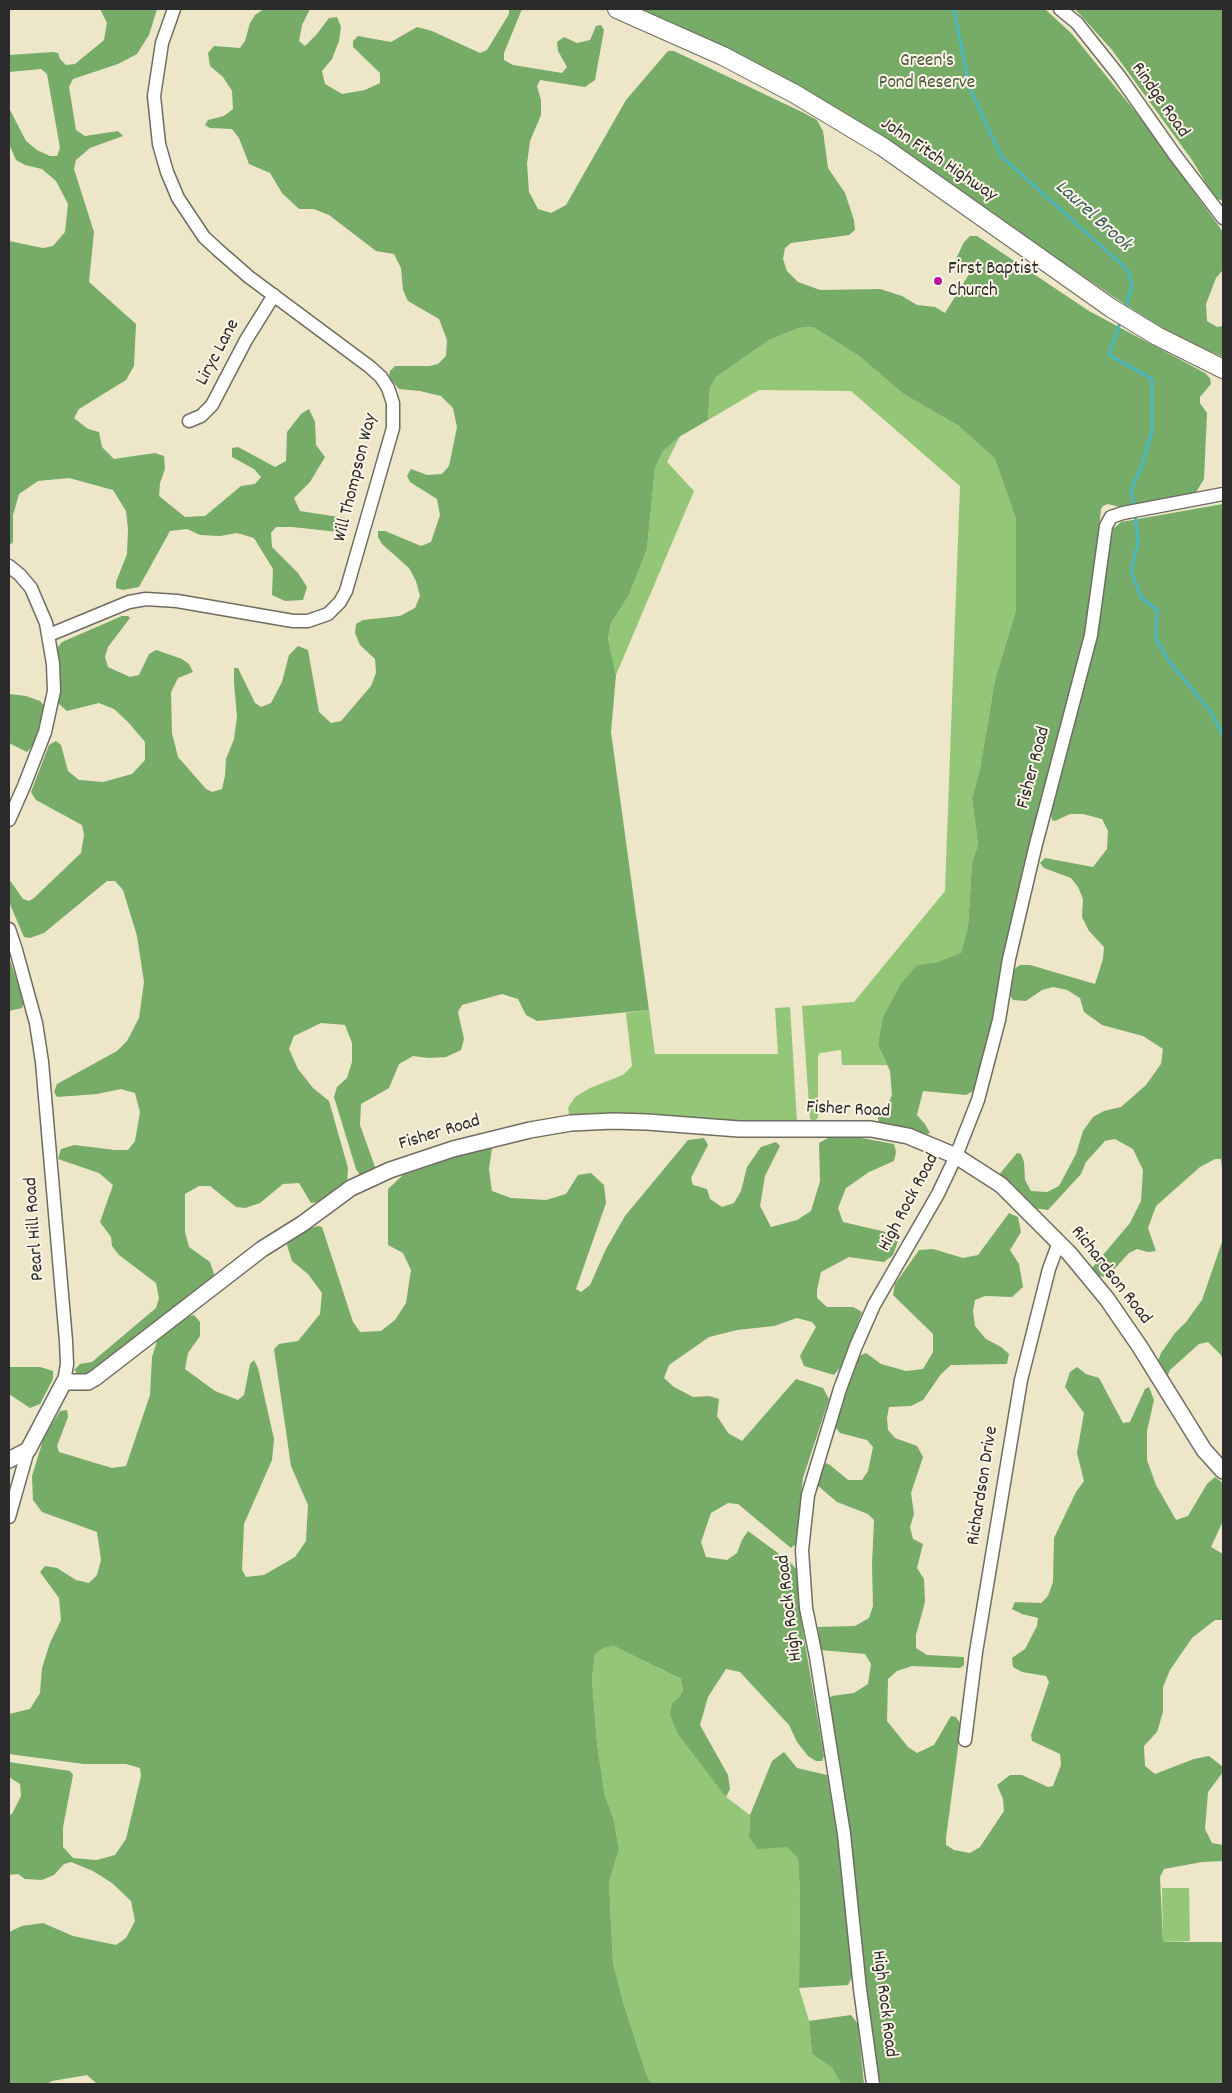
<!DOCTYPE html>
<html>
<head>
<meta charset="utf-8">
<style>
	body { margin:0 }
	#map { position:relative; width:1232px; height:2093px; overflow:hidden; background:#ede6c8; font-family:Dekko,sans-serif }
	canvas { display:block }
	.frame { position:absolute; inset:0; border:10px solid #2b2b2b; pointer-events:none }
</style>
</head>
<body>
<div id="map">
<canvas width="1232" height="2093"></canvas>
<div class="frame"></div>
</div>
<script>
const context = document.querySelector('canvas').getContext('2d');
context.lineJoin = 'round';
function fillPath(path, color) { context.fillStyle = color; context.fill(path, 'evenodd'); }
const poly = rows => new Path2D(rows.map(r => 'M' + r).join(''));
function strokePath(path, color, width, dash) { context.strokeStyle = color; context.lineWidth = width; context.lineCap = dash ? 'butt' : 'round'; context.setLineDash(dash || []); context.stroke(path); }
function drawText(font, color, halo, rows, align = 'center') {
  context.font = font + ' Dekko,sans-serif'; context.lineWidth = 4; context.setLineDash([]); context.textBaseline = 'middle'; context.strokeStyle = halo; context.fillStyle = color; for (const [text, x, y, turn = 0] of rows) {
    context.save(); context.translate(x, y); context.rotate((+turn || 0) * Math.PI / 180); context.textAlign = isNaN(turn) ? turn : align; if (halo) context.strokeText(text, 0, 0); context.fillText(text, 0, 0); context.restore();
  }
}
fillPath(poly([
	[813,327,859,356,905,395,959,426,995,459,1016,519,1016,610,995,680,980,769,972,798,978,844,972,863,968,927,961,954,938,962,917,965,878,1045,887,1065,842,1065,841,1050,820,1053,818,1056,818,1118,814,1121,810,1119,802,1006,854,1002,945,891,960,486,851,391,759,390,708,420,710,388,716,377,769,340,798,328],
	[680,436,667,462,694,491,616,675,608,638,611,623,629,595,647,549,655,468,663,451],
	[790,1007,797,1121,794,1124,579,1118,569,1114,568,1108,575,1097,590,1088,623,1075,632,1066,626,1013,649,1010,655,1054,778,1054,775,1008],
	[614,1646,681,1679,683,1690,679,1697,672,1703,726,1797,750,1815,749,1837,787,1847,798,1859,800,1895,799,1988,809,2021,812,2054,832,2068,841,2084,652,2084,647,2076,623,2002,613,1963,609,1882,619,1849,613,1817,605,1796,597,1744,592,1678,595,1654,604,1648],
	[1162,1888,1189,1888,1190,1941,1163,1942]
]), '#93c677');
fillPath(poly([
	[100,9,157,9,149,35,137,54,118,64,73,79,69,87,76,130,85,136,118,131,123,136,90,148,76,160,74,169,94,232,89,282,136,324,134,366,126,380,79,409,74,418,88,429,99,432,102,447,114,459,155,453,164,456,165,469,160,483,159,496,185,517,205,516,241,486,255,484,261,477,254,469,232,457,232,448,238,447,275,467,286,461,287,432,301,414,309,409,315,422,316,445,325,457,310,482,294,498,300,511,345,518,348,525,339,532,292,527,276,527,271,533,272,547,298,573,307,587,303,600,285,601,272,595,273,569,254,538,237,533,220,536,200,535,187,529,170,531,139,587,123,590,116,588,116,582,127,554,128,529,126,511,113,490,69,478,38,481,19,494,13,515,13,542,9,546,9,241,43,248,53,246,65,232,68,204,56,181,42,169,25,165,16,160,9,144,9,108,26,141,37,150,50,156,57,156,60,148,47,74,41,69,9,72,9,55,53,52,58,53,60,59,66,65,75,64,104,40,107,23],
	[264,9,310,9,302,25,299,41,305,46,317,34,329,18,337,17,341,27,339,41,332,59,322,71,325,84,342,94,365,90,380,83,380,73,353,47,353,41,358,36,391,42,417,27,432,31,480,53,487,50,509,14,509,9,522,9,504,53,504,60,513,65,562,73,567,67,558,51,557,42,564,37,577,43,590,40,596,26,601,25,604,30,595,80,585,87,540,80,537,86,541,100,541,115,530,141,527,164,529,192,538,209,551,213,566,205,626,100,668,51,674,51,804,113,817,120,823,131,828,168,845,193,854,220,855,230,849,235,791,243,785,248,783,259,787,271,798,282,820,290,880,289,902,296,917,305,935,307,945,313,971,271,955,261,964,242,970,236,977,236,1089,311,1205,373,1210,378,1211,384,1200,397,1200,403,1207,413,1204,479,1195,494,1140,505,1119,507,1108,504,1103,506,1101,509,1091,610,997,1005,981,1079,973,1091,966,1095,923,1091,917,1115,925,1124,930,1133,920,1136,879,1123,878,1117,885,1111,892,1095,890,1071,878,1045,883,1017,901,984,917,965,938,962,961,953,968,927,972,863,978,844,972,798,980,769,995,680,1016,610,1016,519,995,459,959,426,905,395,859,356,813,327,798,328,769,340,716,377,710,388,708,420,679,437,663,451,655,468,647,549,629,595,611,623,608,638,616,675,611,732,649,1010,537,1021,526,1015,518,999,502,994,462,1005,458,1012,464,1039,461,1050,446,1057,429,1058,413,1056,399,1064,389,1088,361,1104,360,1125,375,1167,370,1173,360,1175,356,1169,334,1097,337,1087,347,1078,352,1062,352,1043,345,1025,321,1023,294,1036,289,1049,298,1069,313,1088,329,1101,348,1168,347,1185,323,1201,311,1203,299,1183,283,1184,260,1203,245,1208,236,1207,210,1186,199,1186,185,1194,185,1232,189,1247,210,1262,214,1274,212,1280,88,1375,79,1375,74,1370,80,1364,92,1362,156,1308,159,1298,156,1283,119,1255,112,1246,111,1237,100,1222,113,1185,99,1173,58,1159,61,1149,74,1145,115,1150,128,1150,135,1141,140,1112,135,1093,121,1089,97,1094,57,1097,54,1092,57,1084,117,1051,127,1041,139,1018,144,982,137,936,123,890,115,881,107,881,44,933,30,938,24,937,9,902,9,879,23,899,29,901,34,898,81,853,84,835,82,825,36,800,31,792,49,745,56,741,61,745,68,771,79,780,103,782,132,774,145,760,145,742,129,723,114,709,99,703,67,711,59,704,57,648,62,642,122,616,128,616,130,618,108,647,105,657,108,667,130,677,139,675,149,654,156,650,182,659,189,664,193,672,178,678,171,692,172,733,178,757,206,789,212,792,222,789,225,776,226,759,234,739,237,717,234,683,234,668,238,668,255,703,261,707,271,703,282,682,289,655,298,646,308,650,319,712,331,723,341,721,371,686,376,673,375,659,360,645,355,633,356,624,363,620,400,616,415,608,420,596,416,581,409,568,382,544,378,537,378,531,385,531,421,546,431,542,440,515,437,499,410,482,407,476,411,469,427,475,442,474,449,466,457,427,453,408,441,396,420,391,399,389,389,377,390,371,395,366,429,366,438,364,446,356,447,340,439,319,408,301,403,290,401,268,394,254,376,251,329,215,314,209,299,209,282,193,270,173,249,164,239,138,232,129,210,128,205,125,208,120,224,116,233,109,232,91,223,77,210,66,208,53,214,46,240,48,245,41,250,23,255,15],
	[630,9,1045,9,1072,34,1138,115,1223,232,1223,270,1216,278,1206,304,1207,321,1217,327,1223,326,1223,357,1177,337,1126,305,822,100,732,54],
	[1075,9,1223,9,1223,201,1215,198,1192,160,1112,50],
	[1223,504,1223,1177,1221,1159,1215,1159,1200,1167,1156,1206,1148,1228,1156,1251,1148,1252,1137,1249,1129,1253,1107,1277,1096,1276,1092,1268,1130,1223,1141,1201,1143,1170,1133,1149,1115,1139,1105,1141,1086,1162,1081,1174,1048,1210,1033,1208,998,1176,1017,1153,1021,1154,1024,1162,1025,1180,1031,1191,1047,1192,1059,1186,1076,1154,1083,1131,1093,1117,1104,1111,1121,1107,1146,1085,1161,1064,1163,1049,1143,1036,1102,1025,1084,1012,1080,998,1067,990,1053,987,1042,990,1026,1001,1013,1000,1010,995,1013,970,1020,965,1030,965,1095,984,1103,959,1104,947,1089,931,1082,917,1083,899,1078,887,1071,878,1044,868,1040,863,1045,858,1093,867,1107,849,1108,831,1102,819,1083,814,1070,814,1055,821,1052,820,1051,813,1096,638,1113,529,1121,522],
	[9,694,26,696,40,701,47,709,34,744,27,752,9,743],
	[9,957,24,1003,22,1008,9,1011],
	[856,1137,894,1144,896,1152,894,1161,869,1172,846,1188,838,1208,843,1222,886,1232,898,1241,893,1255,884,1262,849,1257,821,1272,817,1290,817,1298,827,1307,853,1307,862,1312,840,1368,834,1375,804,1366,800,1356,816,1327,812,1322,797,1318,774,1326,737,1330,709,1337,669,1365,664,1378,674,1387,693,1397,709,1396,719,1399,717,1416,728,1433,742,1441,796,1379,823,1388,829,1399,803,1478,796,1544,791,1548,738,1504,728,1503,711,1513,701,1542,706,1557,727,1560,737,1553,742,1540,748,1531,790,1562,797,1570,802,1626,824,1756,822,1761,816,1761,808,1756,797,1742,789,1725,740,1672,726,1669,708,1697,700,1725,728,1775,730,1789,726,1797,678,1734,670,1715,672,1703,679,1697,683,1690,681,1679,614,1646,604,1648,595,1654,592,1678,597,1744,605,1796,613,1817,619,1849,609,1882,613,1963,623,2002,647,2076,652,2084,97,2084,87,2075,52,2081,47,2084,9,2084,9,1932,22,1926,43,1923,73,1936,116,1945,126,1938,135,1921,131,1901,112,1883,93,1871,71,1862,64,1864,54,1875,42,1880,25,1879,18,1874,9,1875,9,1815,12,1814,21,1796,20,1784,9,1777,9,1762,70,1771,73,1775,63,1827,63,1847,73,1858,97,1860,115,1855,126,1839,141,1776,140,1768,126,1764,84,1764,9,1754,9,1714,30,1709,40,1693,42,1668,50,1643,61,1620,59,1598,40,1572,45,1566,57,1568,76,1580,89,1583,97,1575,101,1560,97,1532,42,1512,33,1500,32,1476,44,1437,60,1411,67,1410,68,1417,57,1446,59,1452,112,1468,126,1466,150,1395,152,1357,158,1338,183,1318,194,1315,200,1322,200,1336,188,1353,185,1369,215,1391,238,1400,244,1395,250,1364,254,1360,258,1368,274,1439,272,1460,244,1524,242,1570,246,1577,264,1575,295,1557,306,1541,308,1505,291,1466,274,1349,279,1344,298,1341,320,1314,322,1293,308,1274,292,1261,287,1245,296,1232,318,1226,322,1227,353,1322,360,1332,381,1331,395,1320,406,1303,411,1270,403,1253,388,1245,388,1189,403,1175,482,1148,492,1148,489,1169,492,1191,511,1198,546,1200,566,1194,578,1175,591,1173,604,1185,606,1203,576,1289,581,1292,590,1285,606,1249,625,1216,688,1140,704,1138,708,1145,691,1178,693,1185,707,1189,710,1199,722,1207,734,1203,741,1191,747,1167,761,1147,776,1142,780,1146,765,1176,760,1206,771,1227,797,1220,811,1211,820,1181,819,1143,828,1138],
	[1009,1213,1018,1217,1021,1232,1010,1250,1019,1264,1023,1287,1012,1297,985,1296,975,1300,973,1311,975,1326,986,1339,1001,1347,1009,1354,1007,1364,951,1365,941,1374,923,1400,911,1406,889,1407,887,1418,888,1430,895,1438,917,1446,923,1457,911,1493,914,1514,910,1527,913,1539,923,1544,917,1568,924,1579,925,1602,916,1635,916,1648,927,1655,964,1657,964,1665,960,1668,912,1666,897,1671,888,1679,887,1721,908,1747,917,1753,934,1745,951,1716,956,1717,961,1725,946,1838,946,1845,954,1850,970,1853,980,1847,1004,1811,1003,1799,997,1785,1010,1775,1022,1775,1048,1787,1053,1786,1061,1765,1060,1754,1032,1741,1031,1735,1049,1682,1046,1676,1022,1672,1013,1667,1012,1658,1025,1649,1037,1626,1038,1618,1022,1614,1012,1609,1015,1602,1041,1603,1048,1596,1053,1582,1054,1538,1076,1492,1084,1481,1077,1453,1084,1413,1065,1387,1070,1372,1077,1367,1086,1374,1099,1378,1123,1423,1130,1422,1145,1389,1149,1387,1154,1400,1147,1431,1147,1460,1156,1485,1176,1520,1188,1516,1207,1484,1215,1477,1223,1483,1223,1521,1211,1547,1223,1554,1223,1620,1215,1620,1192,1638,1170,1670,1163,1687,1163,1712,1157,1732,1144,1746,1145,1766,1155,1774,1194,1759,1209,1756,1223,1767,1223,1772,1208,1792,1205,1829,1212,1843,1223,1845,1223,1861,1202,1862,1164,1869,1160,1877,1163,1942,1223,1942,1223,2084,877,2084,828,1699,832,1696,854,1693,868,1684,871,1664,865,1654,821,1650,818,1627,855,1626,869,1618,873,1606,872,1565,874,1520,868,1514,837,1502,817,1485,820,1474,826,1463,830,1465,848,1480,862,1480,868,1471,873,1447,867,1440,840,1433,835,1427,859,1356,866,1353,881,1364,906,1371,923,1369,933,1352,933,1334,893,1295,895,1284,919,1250,933,1249,963,1258,978,1255],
	[1223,1239,1223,1360,1221,1355,1208,1342,1199,1344,1170,1370,1167,1377,1157,1364,1161,1353,1175,1333,1186,1322,1202,1300],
	[9,1367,40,1367,53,1371,53,1379,40,1404,30,1408,9,1394],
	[784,1752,797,1768,827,1775,838,1841,852,1977,848,1985,799,1988,800,1895,798,1859,787,1847,758,1849,749,1837,750,1815,772,1761],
	[851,2015,858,2024,864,2084,841,2084,832,2068,812,2054,809,2021]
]), '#76ab68');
strokePath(poly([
	[954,9,969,86,1001,156,1128,270,1132,286,1125,309],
	[1121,320,1109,355,1152,379,1152,432,1142,465,1131,490,1134,507],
	[1135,513,1138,542,1131,571,1141,597,1157,610,1156,638,1168,660,1210,711,1223,735]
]), '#4ab8c3', 3);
const minor = poly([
	[1060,9,1077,23,1120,77,1175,155,1223,218],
	[189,421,201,416,212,405,246,340,274,295],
	[9,566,20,575,31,588,46,623,53,664,54,691,45,732,24,786,9,820],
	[49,635,129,602,146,599,177,601,293,621,308,621,328,614,340,602,346,591,393,428,393,403,388,388,381,377,370,367,249,277,218,250,204,237,178,198,167,172,159,144,154,96,162,43,174,9],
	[9,929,16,950,36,1023,42,1062,66,1341,67,1364,64,1382],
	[9,1517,28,1450],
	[965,1740,976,1652,1021,1380,1049,1269,1059,1242],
	[873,2084,860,1989,844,1834,816,1657,806,1608,802,1550,808,1495,840,1389,856,1346,874,1305,938,1194,956,1156,978,1100,999,1020,1009,959,1035,848,1091,635,1106,526,1111,517,1123,513,1223,494]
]);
const tertiary = poly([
	[9,1460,28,1450,64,1382,88,1382,95,1378,262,1249,302,1224,351,1188,390,1170,453,1149,530,1130,571,1123,613,1121,647,1122,739,1129,871,1129,908,1136,956,1156,1001,1185,1069,1253,1107,1299,1140,1347,1204,1450,1223,1471]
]);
const secondary = poly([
	[617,9,723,56,795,94,883,147,1111,308,1157,336,1223,369]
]);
strokePath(minor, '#6f6c62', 15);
strokePath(tertiary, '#6f6c62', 18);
strokePath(secondary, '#6f6c62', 20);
strokePath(minor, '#fff', 12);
strokePath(tertiary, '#fff', 15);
strokePath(secondary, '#fff', 18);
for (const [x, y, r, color] of [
	[938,281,5,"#b5179e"]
]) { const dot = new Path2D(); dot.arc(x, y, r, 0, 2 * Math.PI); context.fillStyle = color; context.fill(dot); strokePath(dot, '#fcf5e5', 2); }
drawText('19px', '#4a5a42', '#fcf5e5', [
	["Green's",927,62],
	["Pond Reserve",927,84]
]);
drawText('19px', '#2b2b2b', '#fcf5e5', [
	["Rindge Road",1159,101,55],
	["John Fitch Highway",938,161,34],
	["Liryc Lane",219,353,-62],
	["Will Thompson Way",357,478,-76],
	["Fisher Road",1035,768,-75],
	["Fisher Road",848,1111,3],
	["Fisher Road",440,1134,-17],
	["High Rock Road",910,1203,-62],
	["Pearl Hill Road",36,1229,-94],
	["Richardson Road",1110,1276,52],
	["Richardson Drive",984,1486,-81],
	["High Rock Road",791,1608,-97],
	["High Rock Road",883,2004,83]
]);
drawText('19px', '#2b2b2b', '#fcf5e5', [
	["First Baptist",948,270],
	["Church",948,292]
], 'left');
drawText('italic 20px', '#365c60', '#fcf5e5', [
	["Laurel Brook",1092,217,42]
]);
</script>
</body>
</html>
